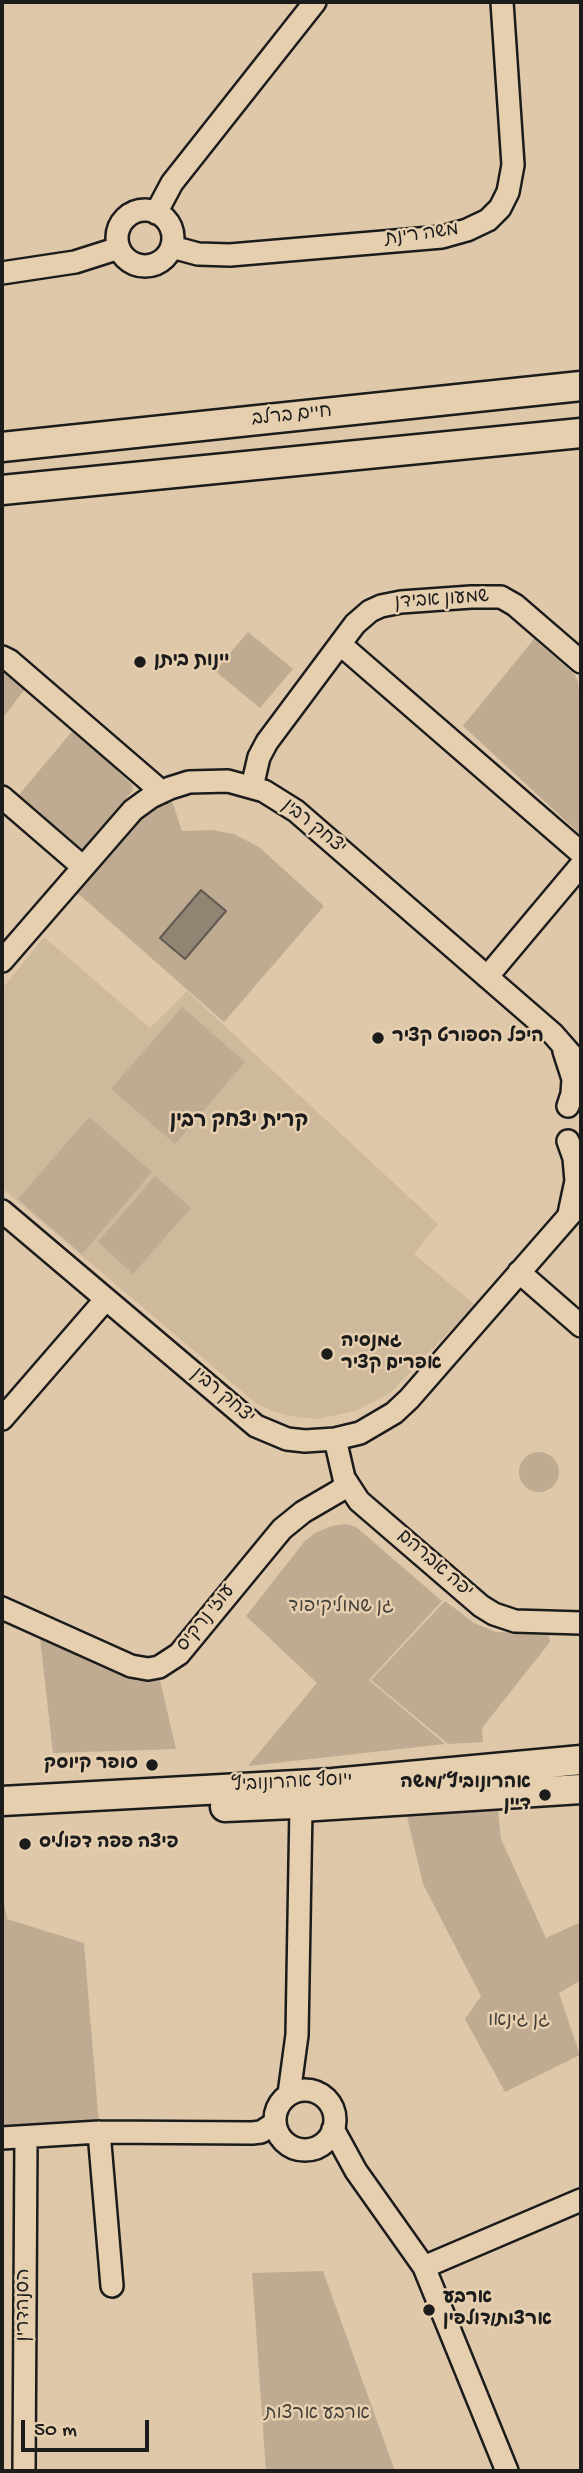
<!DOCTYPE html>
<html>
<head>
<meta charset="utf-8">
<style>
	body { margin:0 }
	#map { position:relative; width:583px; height:2473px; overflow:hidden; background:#dec8a9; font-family:"Gochi Hand",sans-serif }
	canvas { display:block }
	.frame { position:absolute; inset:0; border:4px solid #1c1c1c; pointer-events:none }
	.scale { position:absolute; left:21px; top:2420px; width:128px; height:32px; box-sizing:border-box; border:4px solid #1c1c1c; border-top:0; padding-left:9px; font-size:21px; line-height:24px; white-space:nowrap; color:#1c1c1c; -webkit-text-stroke:5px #e6cfaf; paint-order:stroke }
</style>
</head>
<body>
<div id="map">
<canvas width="583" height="2473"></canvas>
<div class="frame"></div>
<div class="scale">50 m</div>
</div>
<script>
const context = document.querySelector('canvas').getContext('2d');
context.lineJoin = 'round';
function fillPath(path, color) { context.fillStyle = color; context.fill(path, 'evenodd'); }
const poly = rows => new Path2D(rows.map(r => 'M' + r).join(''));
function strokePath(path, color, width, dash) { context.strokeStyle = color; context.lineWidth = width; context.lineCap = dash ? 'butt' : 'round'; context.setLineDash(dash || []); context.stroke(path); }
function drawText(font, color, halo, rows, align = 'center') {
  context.font = font + ' "Gochi Hand","Playpen Sans Hebrew",sans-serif'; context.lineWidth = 5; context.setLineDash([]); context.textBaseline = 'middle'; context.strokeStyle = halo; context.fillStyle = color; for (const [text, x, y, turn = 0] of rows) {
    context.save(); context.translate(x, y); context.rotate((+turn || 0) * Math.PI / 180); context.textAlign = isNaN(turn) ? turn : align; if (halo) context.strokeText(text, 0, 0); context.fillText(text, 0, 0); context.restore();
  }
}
fillPath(poly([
	[44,937,150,1028,187,991,438,1224,414,1254,475,1305,390,1393,355,1411,317,1419,296,1417,274,1412,256,1403,2,1188,2,989]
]), '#ceb99d');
fillPath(poly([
	[248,632,293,669,260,708,215,671],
	[534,639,575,675,578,682,581,711,581,835,463,726],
	[2,669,25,689,2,719],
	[74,729,133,786,132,791,83,851,18,796],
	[171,798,182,831,212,830,234,834,259,847,324,906,224,1022,74,890,134,821,151,809],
	[182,1007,245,1062,175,1144,111,1089],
	[89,1117,152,1172,82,1254,18,1199],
	[155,1176,191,1208,133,1274,98,1242],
	'519 1472a20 20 0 1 1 40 0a20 20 0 1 1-40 0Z',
	[346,1524,356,1527,442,1601,369,1680,445,1744,248,1766,317,1683,246,1616,304,1542,315,1533,332,1526],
	[445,1601,474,1623,496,1632,549,1634,550,1642,482,1728,483,1742,448,1744,371,1680],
	[40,1638,137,1681,160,1680,176,1749,53,1753],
	[497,1801,501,1839,546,1938,581,1922,581,1980,559,1993,580,2055,505,2092,465,2019,481,1996,423,1884,405,1808],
	[2,1889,7,1919,84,1943,99,2124,2,2130],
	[323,2271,395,2471,266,2471,252,2273]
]), '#beab92');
const water = poly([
	[201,890,226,911,185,959,160,938,201,890]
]);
fillPath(water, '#918472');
strokePath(water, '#625a50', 2);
const street = poly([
	'117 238a28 28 0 1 1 56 0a28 28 0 1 1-56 0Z',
	[156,213,172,183,315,2],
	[172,247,198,254,230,255,442,237,467,230,488,220,500,208,508,192,513,165,502,2],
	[2,273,75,262,119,248],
	[340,644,581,853],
	[2,657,10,661,162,792],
	[252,787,259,757,267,742,355,624,370,611,381,606,401,602,471,597,501,597,515,605,581,662],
	[2,797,83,867],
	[2,961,133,810,151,797,170,788,189,782,228,781,264,791,296,811,553,1034,581,1066],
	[487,977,581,865],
	[564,1051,573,1079,572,1094,568,1106],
	[568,1141,574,1158,576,1181,569,1214],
	[2,1211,256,1426,287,1439,305,1441,335,1439,360,1433,394,1413,409,1399,581,1202],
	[519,1272,581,1326],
	[2,1419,106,1299],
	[335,1439,344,1478,359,1501,481,1606,494,1614,515,1621,581,1623],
	[2,1608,131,1666,148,1669,159,1667,179,1654,282,1529,303,1512,339,1491,347,1484],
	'275 2120a30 30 0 1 1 60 0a30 30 0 1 1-60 0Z',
	[289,2094,297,2035,301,1807,305,1795],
	[333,2129,356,2171,424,2267,507,2471],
	[99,2132,112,2286],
	[2,2138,99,2132,252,2133,261,2132,275,2123],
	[424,2267,581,2200],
	[24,2471,26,2138]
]);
const secondary = poly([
	[2,447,581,386],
	[2,490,581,433],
	[2,1801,333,1783,581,1760],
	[225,1807,294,1804,301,1807,581,1789]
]);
strokePath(street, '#1c1c1c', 26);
strokePath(secondary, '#1c1c1c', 33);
strokePath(street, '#e6cfaf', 21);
strokePath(secondary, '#e6cfaf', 28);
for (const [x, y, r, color] of [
	[140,662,7,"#1c1c1c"],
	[378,1038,7,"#1c1c1c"],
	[327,1354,7,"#1c1c1c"],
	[152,1765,7,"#1c1c1c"],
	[545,1795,7,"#1c1c1c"],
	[25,1844,7,"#1c1c1c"],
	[429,2310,7,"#1c1c1c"]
]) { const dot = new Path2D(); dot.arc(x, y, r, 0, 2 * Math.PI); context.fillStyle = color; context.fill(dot); strokePath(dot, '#e6cfaf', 2.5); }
drawText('19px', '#1c1c1c', '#e6cfaf', [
	["משה רינת",422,236,-8],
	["חיים ברלב",292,417,-6],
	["שמעון אבידן",442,601,-4],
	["יצחק רבין",313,828,39],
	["יצחק רבין",222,1397,40],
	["יפה אברהם",434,1565,41],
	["עוזי נרקיס",207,1619,-51],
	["יוסף אהרונוביץ'",292,1784,-3],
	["הסנהדרין",25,2305,-90]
]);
drawText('bold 19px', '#1c1c1c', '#e6cfaf', [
	["יינות ביתן",154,662],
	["היכל הספורט קציר",392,1038],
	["גמנסיה",341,1343],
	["אפרים קציר",341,1365],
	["סופר קיוסק",138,1765,"right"],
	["אהרונוביץ׳/משה",531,1784,"right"],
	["דיין",531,1806,"right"],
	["פיצה פפה דפוליס",39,1844],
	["ארבע",443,2299],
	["ארצות/דולפין",443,2321]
], 'left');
drawText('19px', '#44403a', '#e6cfaf', [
	["גן שמוליקיפוד",341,1608],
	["גן ג'נאו",519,2022],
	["ארבע ארצות",317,2415]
]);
drawText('bold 21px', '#1c1c1c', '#e6cfaf', [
	["קרית יצחק רבין",239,1123]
]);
</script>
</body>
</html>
